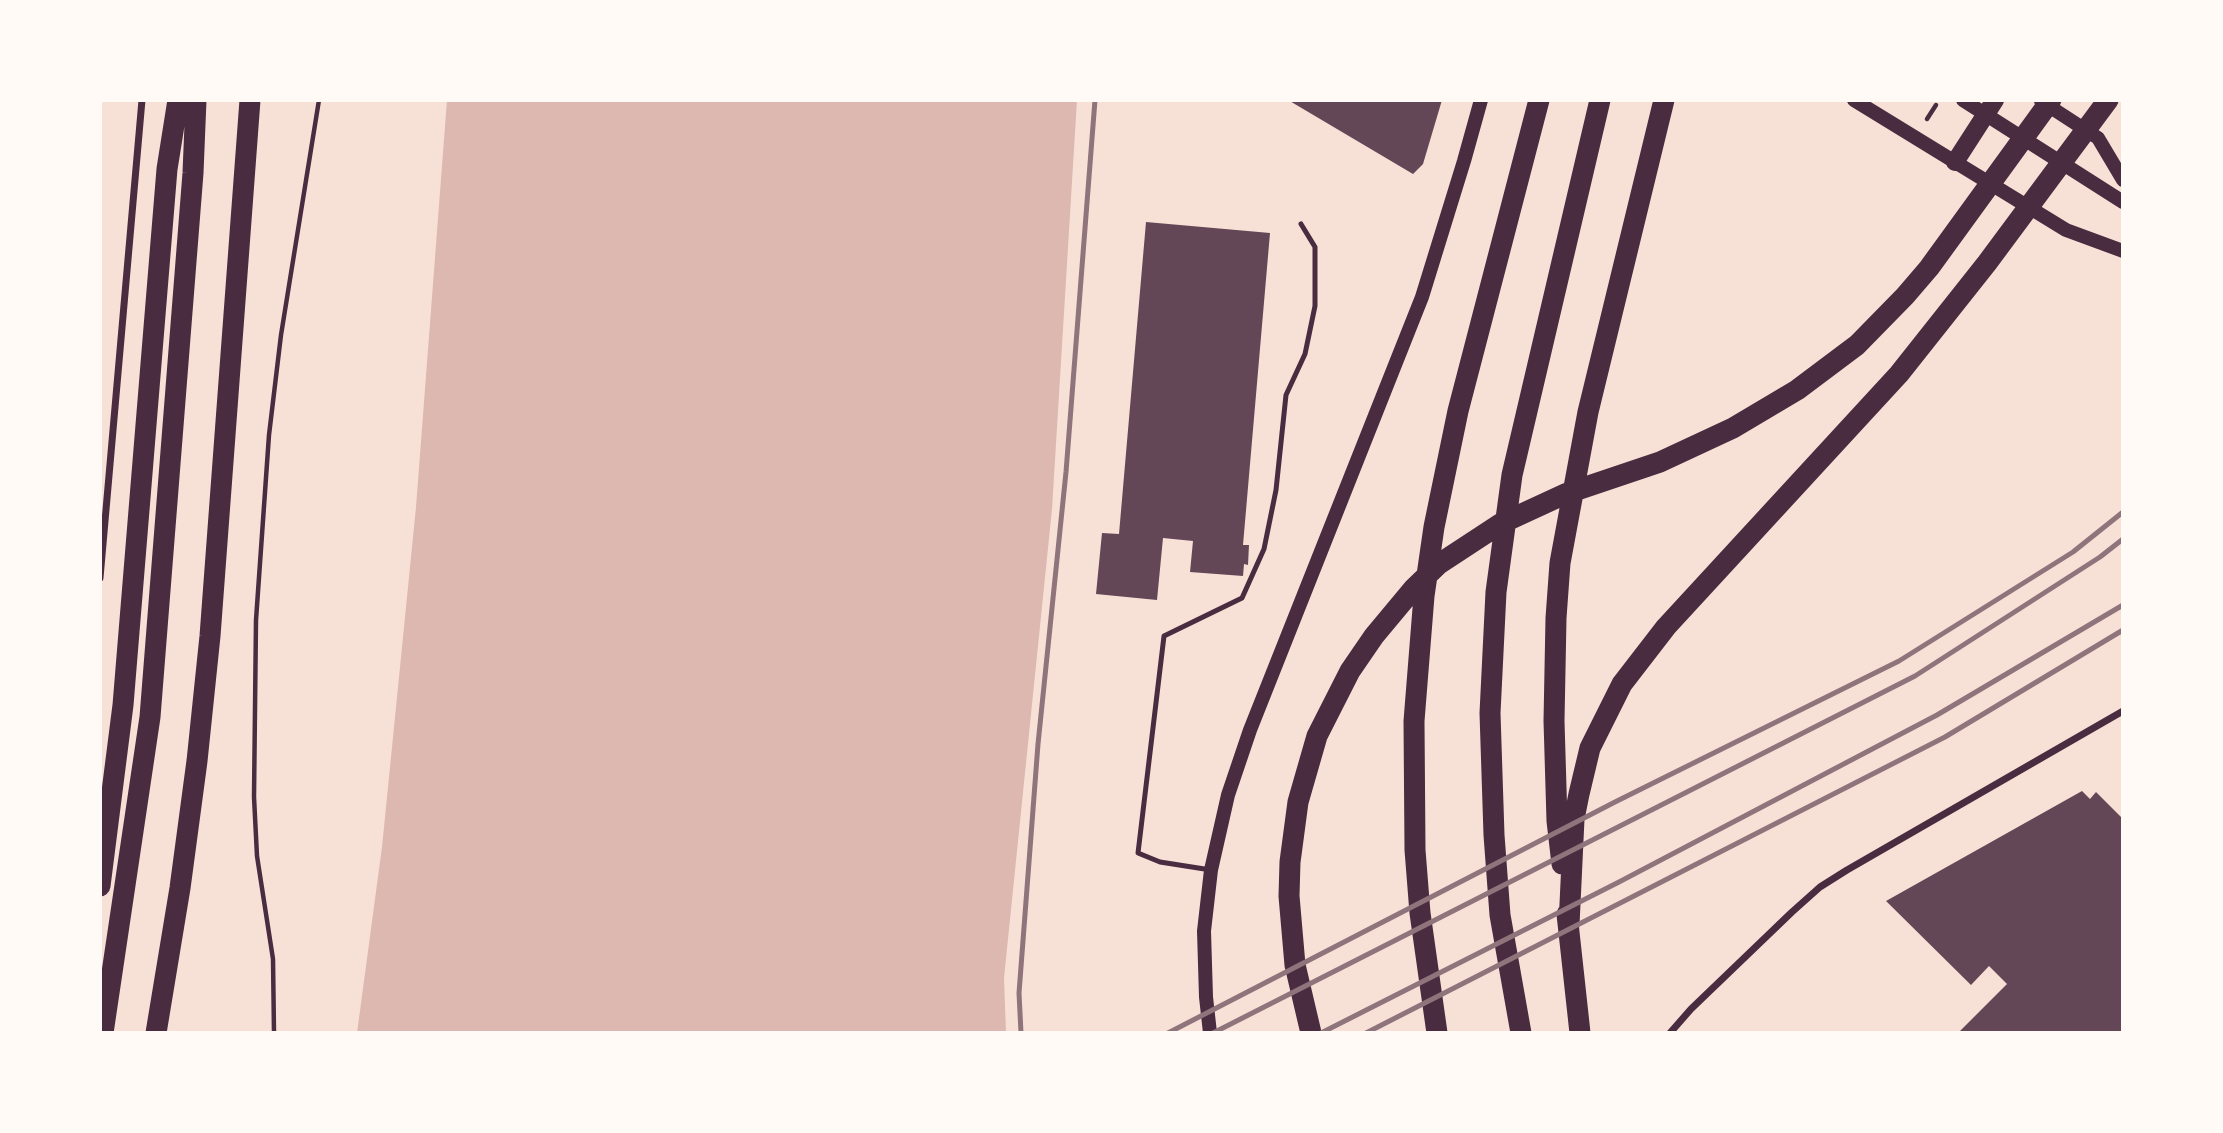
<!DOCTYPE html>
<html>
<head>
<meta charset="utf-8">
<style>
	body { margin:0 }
	#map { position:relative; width:2223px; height:1133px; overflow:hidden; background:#f7e1d7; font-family:"DM Sans",sans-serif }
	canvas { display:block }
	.frame { position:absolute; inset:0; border:102px solid #fffaf5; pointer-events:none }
</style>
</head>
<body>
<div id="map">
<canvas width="2223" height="1133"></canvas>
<div class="frame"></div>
</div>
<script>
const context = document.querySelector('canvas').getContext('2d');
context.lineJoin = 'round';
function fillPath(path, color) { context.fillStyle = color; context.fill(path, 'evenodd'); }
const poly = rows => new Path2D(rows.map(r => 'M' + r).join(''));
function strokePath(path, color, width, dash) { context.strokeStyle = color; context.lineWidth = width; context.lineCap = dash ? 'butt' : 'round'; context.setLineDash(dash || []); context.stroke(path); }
fillPath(poly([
	[447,100,1077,100,1052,509,1004,978,1006,1033,357,1033,382,847,416,507]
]), '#dcb8b0');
fillPath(poly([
	[1288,100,1442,100,1423,164,1413,174],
	[1146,222,1270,233,1243,545,1249,545,1248,565,1244,564,1243,576,1190,572,1193,541,1163,538,1157,600,1096,594,1102,533,1119,534],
	[2082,791,2090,799,2096,792,2123,819,2123,1033,1958,1033,2007,984,1989,966,1971,985,1886,901]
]), '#644757');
strokePath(poly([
	[1927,119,1936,105],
	[274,1033,273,959,257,856,254,797,256,620,269,435,281,335,319,100]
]), '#4a2c40', 4.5);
strokePath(poly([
	[1211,870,1160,862,1138,853,1164,636,1242,598,1264,549,1276,490,1286,395,1305,354,1315,306,1315,247,1301,224]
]), '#4a2c40', 5);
strokePath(poly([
	[100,578,142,100],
	[1670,1033,1691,1009,1792,912,1820,887,1847,870,2123,711]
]), '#4a2c40', 7);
strokePath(poly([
	[1854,100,2066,230,2123,251],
	[1963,100,2123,202],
	[2041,101,2098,138,2123,180],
	[1210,1033,1206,997,1204,931,1211,870,1228,795,1250,730,1422,297,1464,161,1481,100]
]), '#4a2c40', 14);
strokePath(poly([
	[1955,162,1995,100]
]), '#4a2c40', 18);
strokePath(poly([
	[1562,864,1557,821,1554,721,1556,618,1560,563,1588,412,1664,100],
	[100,886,123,705,167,169,178,100],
	[1567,914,1580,1033],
	[1569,925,1574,819,1579,794,1590,748,1622,684,1666,627,1899,374,1987,263,2108,100],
	[103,1033,150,717,193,173,196,100],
	[156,1033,180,888,197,761,210,636,250,100],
	[1311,1033,1295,965,1289,896,1290,862,1298,802,1317,736,1350,671,1374,636,1414,588,1439,564,1500,524,1565,494,1660,462,1733,428,1797,390,1857,345,1905,296,1929,268,2051,100],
	[1437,1033,1420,913,1415,850,1414,721,1424,596,1434,527,1458,411,1539,100],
	[1521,1033,1500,915,1494,835,1490,713,1496,592,1512,475,1600,100]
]), '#4a2c40', 21);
strokePath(poly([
	[1021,1033,1019,993,1038,744,1066,472,1095,100],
	[1168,1033,1615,802,1899,661,2073,552,2123,512],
	[1213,1033,1915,676,2100,557,2123,539],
	[1321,1033,1619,882,1937,715,2123,605],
	[1366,1033,1945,737,2123,630]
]), '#8f747c', 5);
</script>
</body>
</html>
